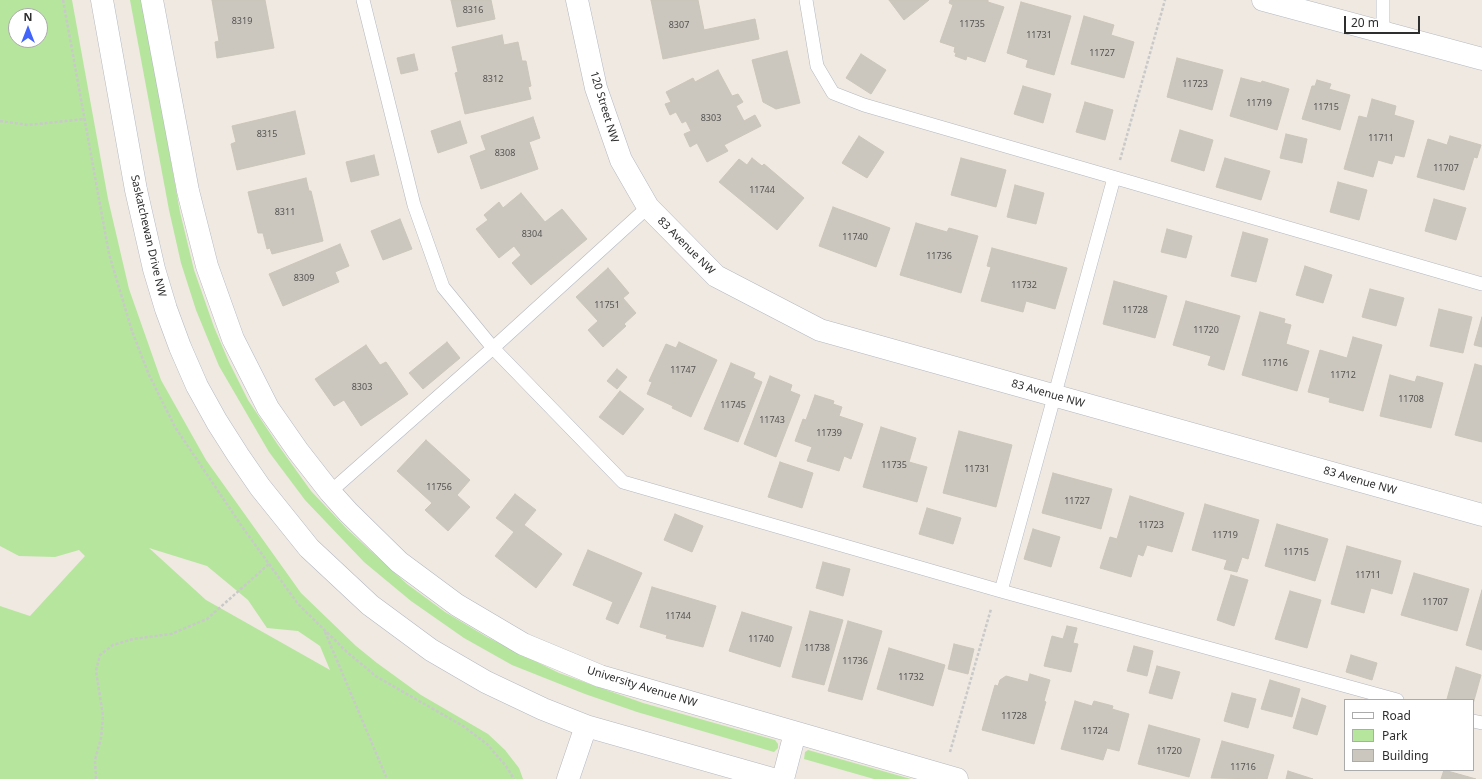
<!DOCTYPE html>
<html>
<head>
<meta charset="utf-8">
<style>
	body { margin:0 }
	#map { position:relative; width:1482px; height:779px; overflow:hidden; background:#efe9e1; font-family:"Noto Sans",sans-serif }
	canvas { display:block }
	.legend { position:absolute; left:1344px; top:699px; width:130px; height:72px; box-sizing:border-box; background:#fff; border:1px solid #ababab; margin:0; padding:5px 7px; list-style:none; font-size:12px; color:#2e2e2e }
	.legend li { display:flex; align-items:center; gap:8px; height:20px }
	.legend b { width:20px; border:1px solid #ababab }
	.north { position:absolute; left:8px; top:8px; width:40px; height:40px; box-sizing:border-box; background:#fff; border:1px solid #ababab; border-radius:50%; rotate:0deg; font-size:11px; font-weight:700; line-height:16px; text-align:center; color:#2e2e2e }
	.north::after { content:''; display:block; margin:auto; width:14px; height:18px; background:#4264fb; clip-path:polygon(50% 0,100% 100%,50% 72%,0 100%) }
	.scale { position:absolute; left:1344px; top:16px; width:76px; height:18px; box-sizing:border-box; border:2px solid #2e2e2e; border-top:0; padding-left:5px; font-size:12px; line-height:14px; white-space:nowrap; color:#2e2e2e; -webkit-text-stroke:3px #fff; paint-order:stroke }
</style>
</head>
<body>
<div id="map">
<canvas width="1482" height="779"></canvas>
<ul class="legend">
<li><b style="height:5px;background:#fff"></b>Road</li>
<li><b style="height:11px;background:#b6e59e"></b>Park</li>
<li><b style="height:11px;background:#cbc7bf"></b>Building</li>
</ul>
<div class="north">N</div>
<div class="scale">20 m</div>
</div>
<script>
const context = document.querySelector('canvas').getContext('2d');
context.lineJoin = 'round';
function fillPath(path, color) { context.fillStyle = color; context.fill(path, 'evenodd'); }
const poly = rows => new Path2D(rows.map(r => 'M' + r).join(''));
function strokePath(path, color, width, dash) { context.strokeStyle = color; context.lineWidth = width; context.lineCap = dash ? 'butt' : 'round'; context.setLineDash(dash || []); context.stroke(path); }
function drawText(font, color, halo, rows, align = 'center') {
  context.font = font + ' "Noto Sans",sans-serif'; context.lineWidth = 4; context.setLineDash([]); context.textBaseline = 'middle'; context.strokeStyle = halo; context.fillStyle = color; for (const [text, x, y, turn = 0] of rows) {
    context.save(); context.translate(x, y); context.rotate((+turn || 0) * Math.PI / 180); context.textAlign = isNaN(turn) ? turn : align; if (halo) context.strokeText(text, 0, 0); context.fillText(text, 0, 0); context.restore();
  }
}
fillPath(poly([
	[0,0,72,0,108,199,129,289,161,380,206,460,301,593,356,646,377,663,421,695,488,734,505,750,519,768,523,779,0,779,0,606,30,616,85,556,79,550,55,557,19,556,0,546],
	[16,16,40,16,40,40,16,40],
	[149,548,207,566,248,600,267,628,298,631,320,646,330,670,206,600],
	[130,0,142,0,180,212,194,270,214,327,229,362,248,400,278,445,311,491,348,530,407,584,445,612,487,637,559,673,643,703,775,740,778,744,778,748,774,752,637,712,585,694,512,665,464,638,411,601,364,562,305,500,269,452,219,366,196,310,181,263,169,210],
	[808,750,911,779,874,779,804,759,805,752]
]), '#b6e59e');
const building = poly([
	[212,0,265,0,274,48,217,58,215,42,219,41,212,0],
	[451,0,491,0,495,19,457,27,451,0],
	[651,0,698,0,704,30,755,19,759,39,663,59,651,0],
	[889,0,929,0,904,20,889,0],
	[950,0,988,0,988,2,1004,7,985,62,967,56,966,60,955,56,956,53,954,52,955,47,940,42,953,5,949,3,950,0],
	[1021,2,1071,16,1054,75,1026,67,1028,60,1007,53,1021,2],
	[1084,16,1114,25,1111,35,1134,42,1124,78,1071,64,1084,16],
	[502,35,504,45,518,42,522,61,526,61,531,86,528,87,531,99,465,114,455,73,458,72,452,47,502,35],
	[787,51,800,103,776,109,763,102,752,60,787,51],
	[414,54,418,70,401,74,397,58,414,54],
	[861,54,886,70,871,94,846,78,861,54],
	[1177,58,1223,70,1212,110,1167,97,1177,58],
	[718,70,732,96,738,94,743,102,736,106,744,121,755,115,761,126,724,145,728,151,707,162,697,143,690,147,684,134,691,131,686,121,682,123,676,112,670,115,665,104,671,102,666,92,693,78,695,82,718,70],
	[1241,78,1261,83,1262,81,1289,89,1277,130,1230,116,1241,78],
	[1317,80,1331,84,1329,89,1350,95,1340,130,1302,119,1312,86,1315,86,1317,80],
	[1023,86,1051,94,1043,123,1014,114,1023,86],
	[1372,99,1396,106,1394,115,1414,121,1404,157,1395,155,1392,164,1378,160,1373,177,1344,169,1359,116,1367,118,1372,99],
	[1085,102,1113,110,1105,140,1076,132,1085,102],
	[295,111,305,154,237,170,231,144,236,142,232,126,295,111],
	[533,117,540,138,529,142,538,169,481,189,470,156,486,150,481,136,533,117],
	[460,121,467,143,438,153,431,131,460,121],
	[1180,130,1213,140,1204,171,1171,161,1180,130],
	[1286,134,1307,139,1302,163,1280,158,1286,134],
	[859,136,884,152,867,178,842,163,859,136],
	[1450,136,1481,145,1477,158,1474,157,1464,190,1417,177,1428,139,1447,145,1450,136],
	[374,155,379,175,351,182,346,162,374,155],
	[752,158,762,166,764,164,804,198,777,230,719,182,739,159,747,165,752,158],
	[961,158,1006,170,996,207,951,195,961,158],
	[1225,158,1270,171,1261,200,1216,187,1225,158],
	[306,178,309,191,311,191,323,241,272,254,270,248,267,249,263,233,258,233,248,192,306,178],
	[1338,182,1367,190,1359,220,1330,212,1338,182],
	[1015,185,1044,193,1036,224,1007,217,1015,185],
	[521,193,545,222,562,209,587,239,531,285,512,263,521,255,514,246,499,258,476,229,488,220,484,215,499,202,503,208,521,193],
	[1434,199,1466,208,1456,240,1425,231,1434,199],
	[833,207,890,228,876,267,819,246,833,207],
	[400,219,412,249,383,260,371,231,400,219],
	[916,223,947,232,949,228,978,236,961,293,900,275,916,223],
	[1167,229,1192,236,1186,258,1161,252,1167,229],
	[1243,232,1268,239,1256,282,1231,276,1243,232],
	[340,244,349,266,335,272,339,282,283,306,269,274,340,244],
	[992,248,1067,268,1055,309,1026,301,1023,312,981,301,991,267,987,266,992,248],
	[1305,266,1332,275,1323,303,1296,295,1305,266],
	[608,268,629,293,623,298,636,313,624,324,626,326,603,347,588,330,598,321,576,297,608,268],
	[1114,281,1167,296,1155,338,1103,324,1114,281],
	[1370,289,1404,298,1396,326,1362,317,1370,289],
	[1186,301,1240,316,1224,370,1208,365,1211,356,1173,345,1186,301],
	[1439,309,1472,317,1463,353,1430,346,1439,309],
	[1260,312,1285,319,1284,323,1291,325,1286,344,1309,351,1297,391,1242,375,1260,312],
	[1482,317,1482,347,1474,345,1482,317],
	[1353,337,1382,345,1363,411,1329,402,1330,398,1308,392,1320,350,1347,358,1353,337],
	[447,342,460,358,423,389,409,373,447,342],
	[679,342,717,360,691,417,672,408,673,406,647,394,652,382,649,381,666,344,676,348,679,342],
	[366,345,380,365,386,362,408,394,361,426,344,400,334,406,315,379,366,345],
	[731,363,755,373,753,378,762,382,738,442,704,429,731,363],
	[1475,364,1482,366,1482,442,1455,435,1475,364],
	[617,369,627,377,617,389,607,381,617,369],
	[1390,375,1415,382,1417,376,1443,383,1431,428,1380,416,1390,375],
	[770,376,792,385,790,391,800,395,776,457,744,444,770,376],
	[620,391,644,409,623,435,599,417,620,391],
	[815,395,834,401,833,404,842,407,839,416,863,424,851,459,844,456,839,471,807,461,812,447,795,441,803,419,806,420,815,395],
	[881,427,916,438,909,462,927,467,917,502,863,487,881,427],
	[959,431,1012,445,996,507,943,493,959,431],
	[426,440,470,480,457,495,470,507,448,531,425,510,432,503,397,471,426,440],
	[780,462,813,473,802,508,768,497,780,462],
	[1053,473,1112,489,1101,529,1042,513,1053,473],
	[515,494,536,510,524,525,562,554,536,588,495,556,514,532,496,518,515,494],
	[1130,496,1184,513,1172,552,1147,545,1143,556,1138,554,1131,577,1100,568,1110,537,1117,539,1130,496],
	[1205,504,1259,520,1248,559,1242,557,1237,572,1224,569,1227,560,1192,550,1205,504],
	[927,508,961,518,953,544,919,534,927,508],
	[675,514,703,526,692,552,664,540,675,514],
	[1277,524,1328,539,1315,581,1265,566,1277,524],
	[1033,529,1060,537,1051,567,1024,559,1033,529],
	[1347,546,1401,561,1392,594,1371,588,1364,613,1331,604,1347,546],
	[588,550,642,573,618,624,606,619,613,602,573,585,588,550],
	[823,562,850,569,843,596,816,588,823,562],
	[1414,573,1469,589,1457,631,1401,615,1414,573],
	[1231,575,1248,580,1234,626,1217,620,1231,575],
	[652,587,716,606,703,647,666,638,667,635,640,627,652,587],
	[1482,590,1482,650,1466,645,1482,590],
	[1290,591,1321,600,1307,648,1275,639,1290,591],
	[810,611,843,620,824,685,792,677,810,611],
	[742,612,792,627,780,667,729,651,742,612],
	[848,621,882,631,862,700,828,691,848,621],
	[1067,626,1077,628,1073,643,1078,644,1071,672,1044,666,1052,636,1063,639,1067,626],
	[954,644,974,649,968,674,948,669,954,644],
	[1134,646,1153,651,1147,676,1127,671,1134,646],
	[889,648,945,665,933,706,877,689,889,648],
	[1351,655,1377,663,1372,680,1346,672,1351,655],
	[1157,666,1180,672,1172,699,1149,693,1157,666],
	[1456,667,1481,675,1473,704,1473,700,1447,699,1456,667],
	[1030,674,1050,680,1044,701,1046,702,1034,744,982,730,995,685,998,686,1000,680,1006,676,1028,682,1030,674],
	[1270,680,1300,689,1292,717,1261,709,1270,680],
	[1232,693,1256,699,1248,728,1224,721,1232,693],
	[1302,698,1326,706,1317,735,1293,728,1302,698],
	[1075,701,1092,706,1094,701,1113,706,1112,709,1129,714,1119,751,1107,748,1103,760,1061,749,1075,701],
	[1149,725,1200,739,1189,777,1138,764,1149,725],
	[1222,741,1274,755,1267,779,1211,778,1222,741],
	[1444,770,1476,779,1441,779,1444,770],
	[1288,771,1313,779,1286,779,1288,771]
]);
fillPath(building, '#cbc7bf');
strokePath(building, '#cbc5ba', 1);
const lane = poly([
	[363,0,414,205,443,287,493,348,623,482,1001,591,1397,700],
	[806,0,817,66,833,93,864,105,1482,284],
	[1383,0,1383,32],
	[330,492,493,348,648,207],
	[1001,591,1114,178],
	[1473,721,1482,723]
]);
const street = poly([
	[152,0,188,191,207,266,233,339,268,408,298,451,330,492,348,512,399,562,457,605,523,644,600,676,957,779],
	[1263,0,1482,59],
	[783,779,795,733]
]);
const secondary = poly([
	[102,0,136,190,154,269,166,309,180,347,197,386,217,422,238,455,260,487,309,548,370,605,431,650,486,682,543,709,586,726,773,779],
	[577,0,596,88,621,160,648,207,716,276,820,330,1482,515],
	[568,779,586,726]
]);
strokePath(lane, '#b4b7c1', 14);
strokePath(street, '#b4b7c1', 23);
strokePath(secondary, '#b4b7c1', 23);
strokePath(poly([
	[63,0,109,254,132,331,149,375,175,427,243,528,298,604,348,653,377,677,463,726,487,744,506,766,514,779],
	[0,121,28,125,85,119],
	[1120,160,1165,0],
	[325,632,387,779],
	[950,752,991,609],
	[96,779,95,760,101,738,103,716,96,671,100,655,113,645,133,639,171,634,207,619,269,564]
]), '#c9c9c9', 2.5, [3, 2]);
strokePath(lane, '#fff', 13);
strokePath(street, '#fff', 22);
strokePath(secondary, '#fff', 22);
drawText('9px', '#555452', null, [
	["8316",473,10],
	["8319",242,21],
	["11735",972,24],
	["8307",679,25],
	["11731",1039,35],
	["11727",1102,53],
	["8312",493,79],
	["11723",1195,84],
	["11719",1259,103],
	["11715",1326,107],
	["8303",711,118],
	["8315",267,134],
	["11711",1381,138],
	["8308",505,153],
	["11707",1446,168],
	["11744",762,190],
	["8311",285,212],
	["8304",532,234],
	["11740",855,237],
	["11736",939,256],
	["8309",304,278],
	["11732",1024,285],
	["11751",607,305],
	["11728",1135,310],
	["11720",1206,330],
	["11716",1275,363],
	["11747",683,370],
	["11712",1343,375],
	["8303",362,387],
	["11708",1411,399],
	["11745",733,405],
	["11743",772,420],
	["11739",829,433],
	["11735",894,465],
	["11731",977,469],
	["11756",439,487],
	["11727",1077,501],
	["11723",1151,525],
	["11719",1225,535],
	["11715",1296,552],
	["11711",1368,575],
	["11707",1435,602],
	["11744",678,616],
	["11740",761,639],
	["11738",817,648],
	["11736",855,661],
	["11732",911,677],
	["11728",1014,716],
	["11724",1095,731],
	["11720",1169,751],
	["11716",1243,767]
]);
drawText('11px', '#2e2e2e', '#fff', [
	["120 Street NW",604,107,73],
	["Saskatchewan Drive NW",148,236,77],
	["83 Avenue NW",686,246,45],
	["83 Avenue NW",1048,394,16],
	["83 Avenue NW",1360,481,16],
	["University Avenue NW",642,687,17]
]);
</script>
</body>
</html>
